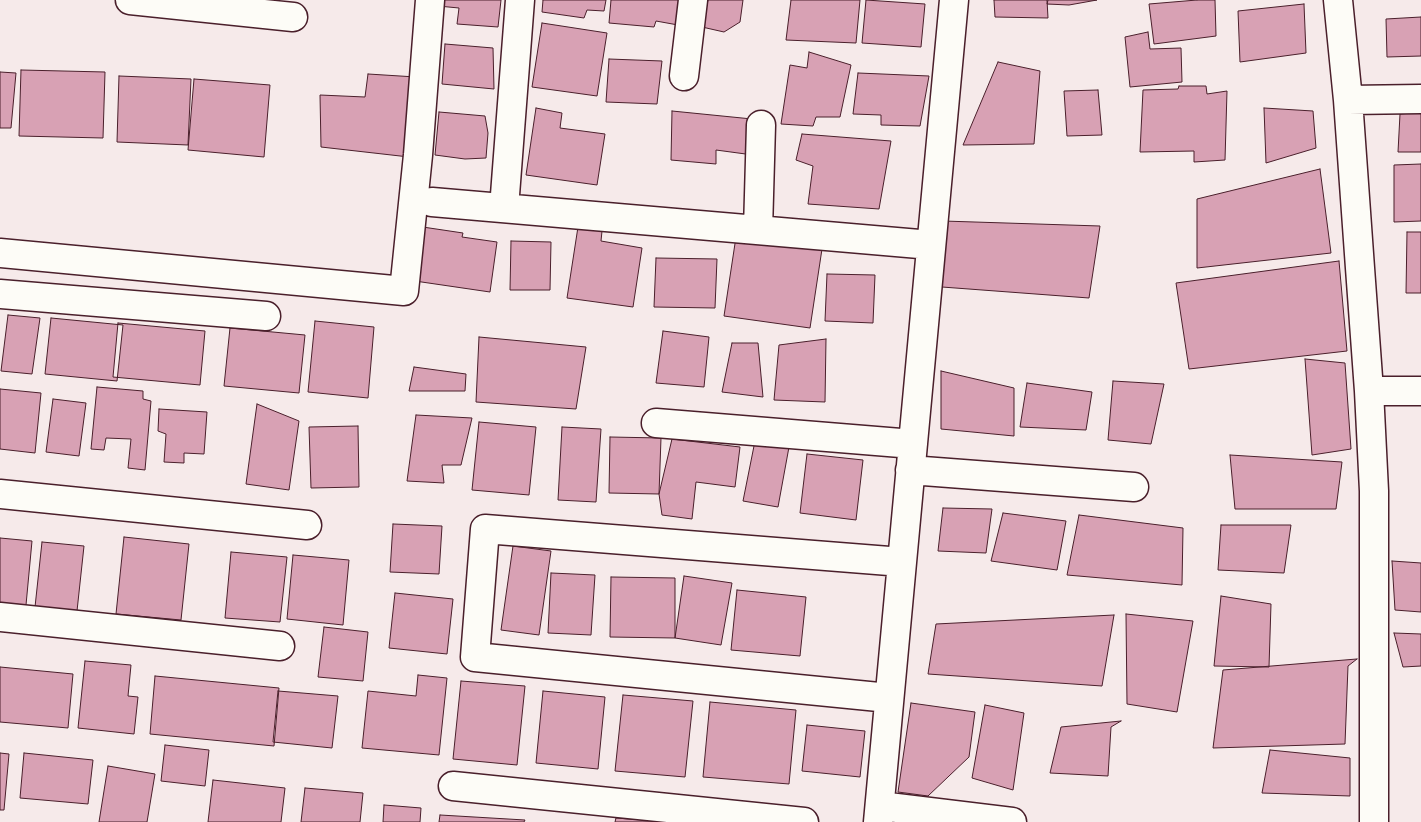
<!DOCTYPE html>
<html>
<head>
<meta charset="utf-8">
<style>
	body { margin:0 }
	canvas { display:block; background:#f6eaea }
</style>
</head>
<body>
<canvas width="1421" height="822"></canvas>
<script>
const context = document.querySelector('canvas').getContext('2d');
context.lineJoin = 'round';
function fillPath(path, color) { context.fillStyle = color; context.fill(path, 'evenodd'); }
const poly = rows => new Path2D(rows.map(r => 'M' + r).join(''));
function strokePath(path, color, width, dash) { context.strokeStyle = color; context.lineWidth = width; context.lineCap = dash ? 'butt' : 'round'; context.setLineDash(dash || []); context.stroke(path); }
const building = poly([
	[438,0,501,0,498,27,457,24,459,8,438,6,438,0],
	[543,0,606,0,604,11,587,10,584,18,542,12,543,0],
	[611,0,682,0,678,25,656,21,654,27,609,23,611,0],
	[708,0,743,0,740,22,724,32,702,27,708,0],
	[791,0,860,0,856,43,786,40,791,0],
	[866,0,925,4,921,47,862,43,866,0],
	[994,0,1047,0,1048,18,995,17,994,0],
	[1048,0,1097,0,1069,5,1047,4,1048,0],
	[1197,0,1215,0,1216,36,1154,44,1149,4,1197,0],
	[1304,4,1306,53,1240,62,1238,11,1304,4],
	[1421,17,1421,56,1387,57,1386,19,1421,17],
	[542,23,607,33,597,96,532,87,542,23],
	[1148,32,1150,49,1181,48,1182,82,1130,87,1125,37,1148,32],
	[445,44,493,48,494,89,442,84,445,44],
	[809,52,851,65,840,117,816,117,813,126,781,124,790,65,807,68,809,52],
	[609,59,662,61,657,104,606,102,609,59],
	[998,62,1040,71,1034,144,963,145,998,62],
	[21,70,105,72,103,138,19,136,21,70],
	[0,72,16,73,11,128,0,128,0,72],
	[858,73,929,76,920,126,881,125,881,115,853,114,858,73],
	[368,74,416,77,409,157,321,147,320,95,365,97,368,74],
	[119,76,191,79,188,145,117,142,119,76],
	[194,79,270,85,264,157,188,150,194,79],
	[1179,86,1206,86,1207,94,1227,91,1225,160,1194,162,1194,151,1140,152,1143,90,1178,89,1179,86],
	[1098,90,1102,135,1067,136,1064,91,1098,90],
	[536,108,562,113,560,128,605,134,597,185,526,175,536,108],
	[1264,108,1313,111,1316,148,1266,163,1264,108],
	[672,111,752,119,753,155,716,150,716,164,671,160,672,111],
	[439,112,485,116,488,133,486,158,465,159,435,155,439,112],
	[1421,112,1421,152,1398,152,1400,114,1421,112],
	[802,134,891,141,879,209,808,204,813,166,796,160,802,134],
	[1421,164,1421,221,1394,222,1394,165,1421,164],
	[1320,169,1331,253,1197,268,1197,199,1320,169],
	[943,221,1100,226,1089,298,942,287,943,221],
	[416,226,463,233,462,237,497,242,490,292,408,280,416,226],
	[578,227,602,231,601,241,642,248,633,307,567,298,578,227],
	[1407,232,1421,232,1421,293,1406,293,1407,232],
	[736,237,822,249,810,328,724,316,736,237],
	[511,241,551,242,550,290,510,290,511,241],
	[656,258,717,259,715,308,654,307,656,258],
	[1339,261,1347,351,1189,369,1176,283,1339,261],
	[827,274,875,275,873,323,825,321,827,274],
	[8,315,40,318,32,374,1,371,8,315],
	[51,318,123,325,117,381,45,374,51,318],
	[315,321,374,327,368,398,308,392,315,321],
	[118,323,205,331,200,385,113,377,118,323],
	[230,328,305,335,299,393,224,386,230,328],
	[663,331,709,337,704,387,656,383,663,331],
	[479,337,586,347,576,409,476,402,479,337],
	[826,339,825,402,774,400,779,345,826,339],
	[732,343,758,343,763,397,722,392,732,343],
	[1305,359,1345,363,1351,449,1312,455,1305,359],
	[414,367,466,374,465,391,409,391,414,367],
	[941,371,1014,388,1014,436,941,429,941,371],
	[1113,381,1164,384,1151,444,1108,440,1113,381],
	[1027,383,1092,392,1086,430,1020,427,1027,383],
	[97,387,143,391,143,399,151,401,145,470,128,468,131,439,106,438,104,450,91,449,97,387],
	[0,389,41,393,35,453,0,449,0,389],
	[53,399,86,403,79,456,46,452,53,399],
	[257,404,299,421,289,490,246,484,257,404],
	[159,409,207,412,204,454,184,453,184,463,164,462,166,434,158,431,159,409],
	[416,415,472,418,461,465,442,465,444,483,407,481,416,415],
	[479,422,536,427,529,495,472,490,479,422],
	[358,426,359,487,311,488,309,427,358,426],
	[562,427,601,429,596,502,558,500,562,427],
	[610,437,661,438,659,494,609,493,610,437],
	[672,439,740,447,735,487,696,482,692,519,662,515,659,494,672,439],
	[755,441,789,447,778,507,743,501,755,441],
	[807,454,863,460,856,520,800,513,807,454],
	[1230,455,1342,462,1336,509,1235,509,1230,455],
	[943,508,992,509,986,553,938,551,943,508],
	[1003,513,1066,521,1057,570,991,561,1003,513],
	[1079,515,1183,528,1182,585,1067,575,1079,515],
	[393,524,442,526,439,574,390,572,393,524],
	[1221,525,1291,525,1284,573,1218,570,1221,525],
	[124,537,189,544,181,620,116,614,124,537],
	[0,538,32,541,26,605,0,603,0,538],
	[42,542,84,546,77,611,35,607,42,542],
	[513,546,551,551,539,635,501,630,513,546],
	[231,552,287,557,280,622,225,618,231,552],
	[293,555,349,560,343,625,287,619,293,555],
	[1392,561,1421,563,1421,612,1395,610,1392,561],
	[551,573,595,575,591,635,548,633,551,573],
	[684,576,732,583,721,645,675,638,684,576],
	[611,577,675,578,675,638,610,637,611,577],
	[737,590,806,597,800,656,731,650,737,590],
	[395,593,453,599,447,654,389,648,395,593],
	[1221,596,1271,604,1269,667,1214,666,1221,596],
	[1126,614,1193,621,1177,712,1127,704,1126,614],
	[1114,615,1102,686,928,674,936,624,1114,615],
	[324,627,368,632,363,681,318,677,324,627],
	[1394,633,1421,634,1421,666,1403,667,1394,633],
	[1357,659,1348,666,1345,744,1213,748,1223,670,1357,659],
	[85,661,131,665,128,696,138,697,134,734,78,728,85,661],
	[0,667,73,674,68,728,0,722,0,667],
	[418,675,447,678,439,755,362,748,368,691,416,696,418,675],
	[155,676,279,688,274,746,150,734,155,676],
	[461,681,525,686,517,765,453,759,461,681],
	[278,691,338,696,332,748,273,742,278,691],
	[543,691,605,697,598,769,536,763,543,691],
	[623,695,693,701,685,777,615,771,623,695],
	[710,702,796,710,789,784,703,777,710,702],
	[911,703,975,712,969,757,928,796,898,792,911,703],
	[985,705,1024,713,1013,790,972,778,985,705],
	[1121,721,1111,727,1108,776,1050,773,1061,727,1121,721],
	[807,725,865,731,860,777,802,771,807,725],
	[165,745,209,750,205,786,161,781,165,745],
	[1270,750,1350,758,1350,796,1262,793,1270,750],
	[0,753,9,754,4,810,0,810,0,753],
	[24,753,93,760,88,804,20,798,24,753],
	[108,766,155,774,147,822,99,822,108,766],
	[213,780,285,788,281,822,208,822,213,780],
	[305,788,363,793,360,822,301,822,305,788],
	[384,805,421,808,420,822,383,822,384,805],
	[440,815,525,820,524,822,439,822,440,815],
	[616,818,670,822,615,822,616,818]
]);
fillPath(building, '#d8a1b4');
strokePath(building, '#4a1f2b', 1);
const minor = poly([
	[130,0,293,17],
	[1338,0,1348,100,1360,268,1369,391,1374,491,1374,822],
	[684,76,693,0],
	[1348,100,1421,99],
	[432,202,931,245],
	[504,208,520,0],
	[758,230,761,125],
	[0,253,404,291,418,155,430,0],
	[0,294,266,316],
	[1369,391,1421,391],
	[656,423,913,444],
	[910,470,1134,487],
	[0,494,307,525],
	[0,617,280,646],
	[889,698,475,657,485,529,902,562],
	[453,786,804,822],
	[880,806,1012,822],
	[878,822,954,0]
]);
strokePath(minor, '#4a1f2b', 31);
strokePath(minor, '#fdfcf7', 28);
</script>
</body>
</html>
